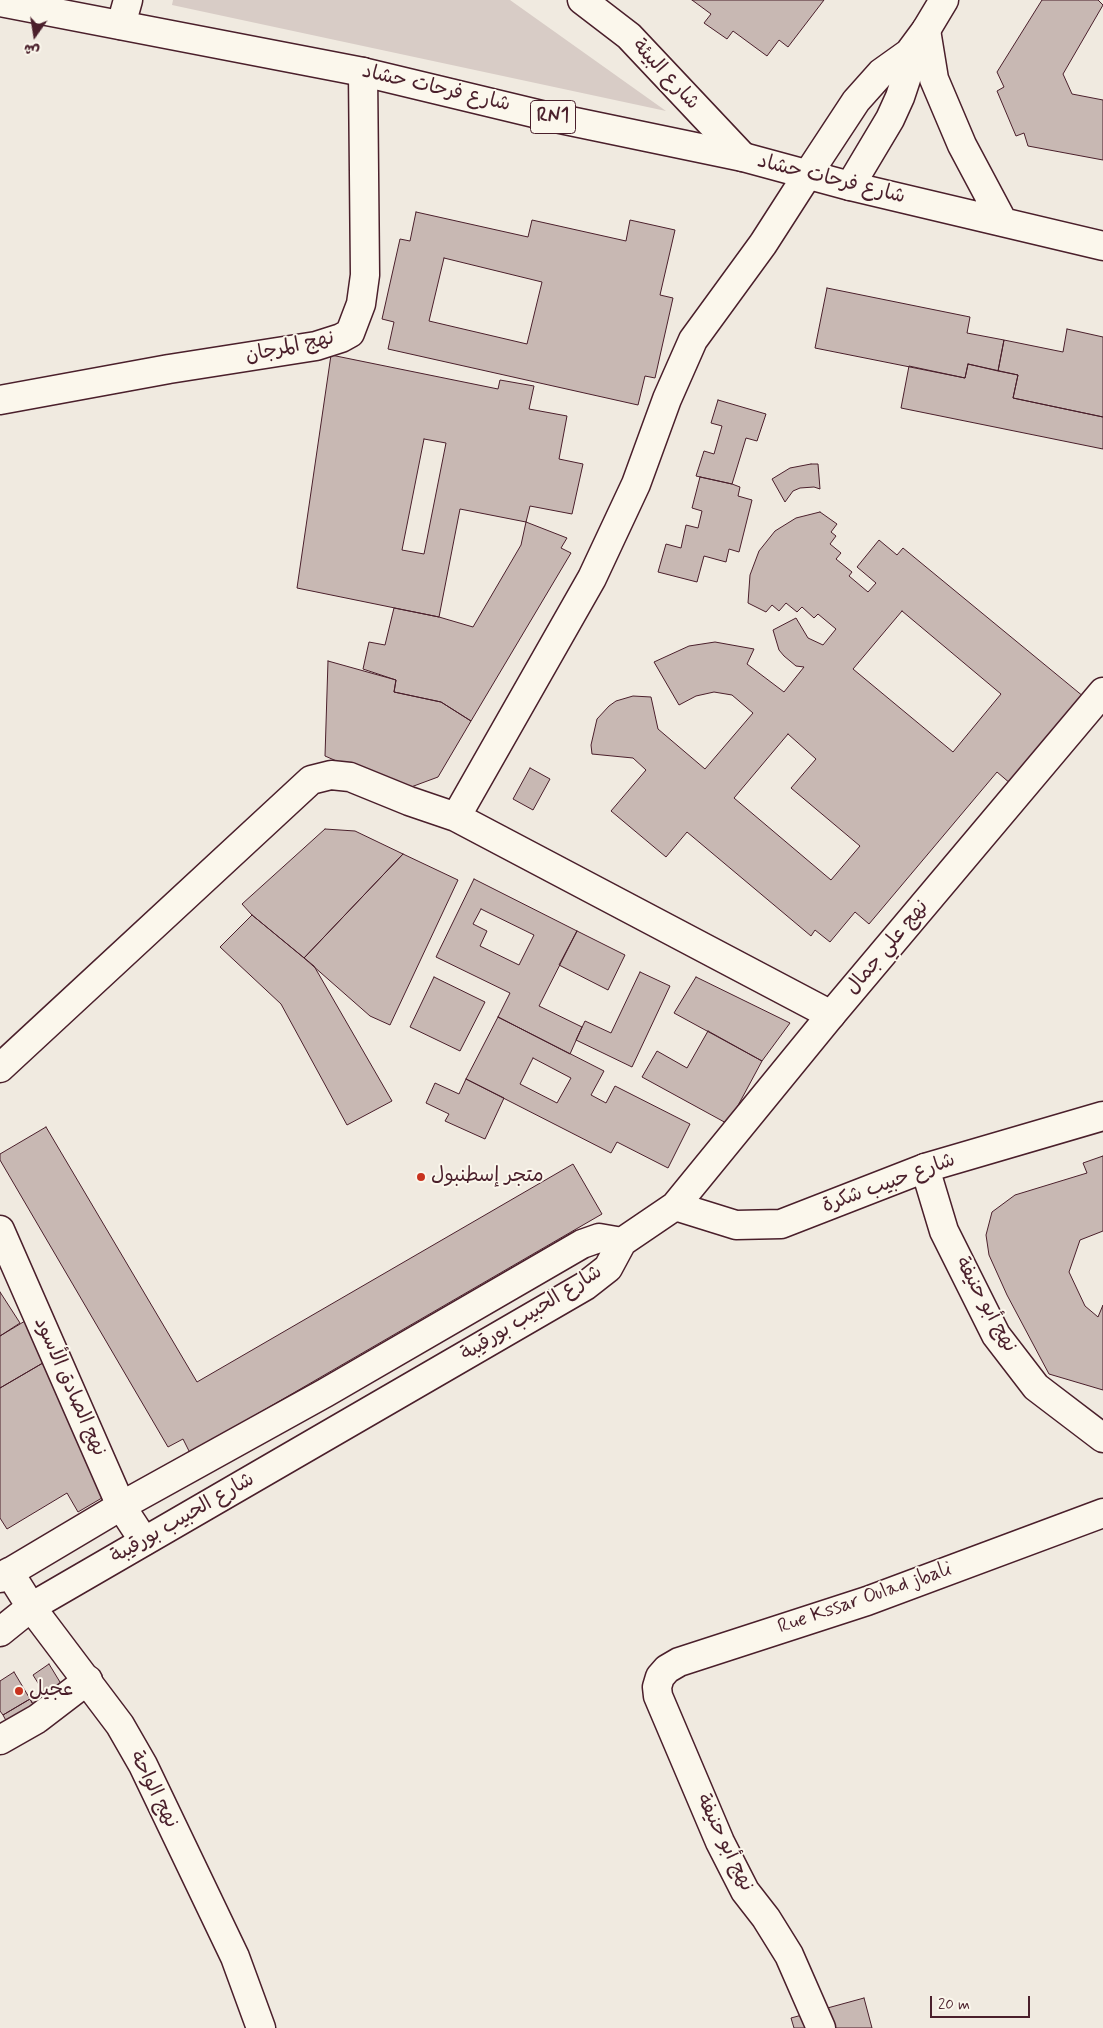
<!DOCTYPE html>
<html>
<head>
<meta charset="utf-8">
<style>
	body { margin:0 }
	#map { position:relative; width:1103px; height:2028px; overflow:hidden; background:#f0eae0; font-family:Mynerve,"Playpen Sans Arabic",sans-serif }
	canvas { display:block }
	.north { position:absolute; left:10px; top:10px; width:50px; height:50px; -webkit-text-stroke:4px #fbf7ec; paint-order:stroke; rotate:193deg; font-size:14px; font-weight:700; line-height:20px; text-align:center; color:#4a1f2b }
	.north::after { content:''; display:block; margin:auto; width:18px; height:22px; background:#4a1f2b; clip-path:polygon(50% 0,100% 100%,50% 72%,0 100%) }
	.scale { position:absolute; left:930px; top:1996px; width:100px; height:22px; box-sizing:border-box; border:2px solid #4a1f2b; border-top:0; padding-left:6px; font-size:15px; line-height:18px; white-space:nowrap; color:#4a1f2b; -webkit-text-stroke:4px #fbf7ec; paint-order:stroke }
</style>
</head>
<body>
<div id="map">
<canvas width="1103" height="2028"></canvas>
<div class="north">ش</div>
<div class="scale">20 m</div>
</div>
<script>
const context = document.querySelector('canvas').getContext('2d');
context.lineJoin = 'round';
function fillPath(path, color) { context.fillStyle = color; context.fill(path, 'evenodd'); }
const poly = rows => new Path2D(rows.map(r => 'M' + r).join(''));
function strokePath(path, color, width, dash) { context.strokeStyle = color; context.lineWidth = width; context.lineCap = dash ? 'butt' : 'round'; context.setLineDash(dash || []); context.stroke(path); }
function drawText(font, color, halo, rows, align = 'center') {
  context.font = font + ' Mynerve,"Playpen Sans Arabic",sans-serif'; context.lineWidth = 4; context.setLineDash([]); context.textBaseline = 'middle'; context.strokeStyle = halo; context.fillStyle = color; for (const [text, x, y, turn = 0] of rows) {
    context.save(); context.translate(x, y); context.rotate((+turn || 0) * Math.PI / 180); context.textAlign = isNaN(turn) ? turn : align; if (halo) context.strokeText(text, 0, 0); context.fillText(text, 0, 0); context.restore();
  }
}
fillPath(poly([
	[173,0,510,0,666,111,172,5]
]), '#d8ccc6');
const building = poly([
	[692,0,824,0,788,47,779,40,767,56,733,31,727,39,704,23,711,14,692,0],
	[1042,0,1098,0,1103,5,1063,74,1072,94,1103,100,1103,160,1028,146,1024,133,1016,136,997,91,1004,87,997,72,1042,0],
	[416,212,528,237,532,220,626,241,630,220,675,230,660,295,673,298,655,378,645,376,638,405,388,349,394,322,382,319,400,239,410,241,416,212],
	[444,258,542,282,527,344,429,321,444,258],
	[827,288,970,317,967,333,1004,340,998,371,968,364,965,378,815,348,827,288],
	[1067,329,1103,337,1103,417,1013,398,1018,375,998,371,1004,340,1063,352,1067,329],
	[331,355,498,389,500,380,534,386,529,409,567,416,559,459,583,464,572,514,530,506,526,522,460,509,439,617,297,588,331,355],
	[424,439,446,443,424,554,402,550,424,439],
	[968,364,1018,375,1013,398,1103,417,1103,449,901,408,909,366,965,378,968,364],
	[718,400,766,414,757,441,746,438,732,484,696,476,704,451,714,454,722,426,711,423,718,400],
	[811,464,818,464,820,489,814,487,800,488,793,491,785,502,772,479,790,468,811,464],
	[700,477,732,484,740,487,738,496,752,500,739,552,729,549,726,562,704,556,697,582,658,572,666,544,681,548,686,525,698,528,702,511,692,508,700,477],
	[820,512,837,524,831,532,836,536,830,544,841,553,836,559,852,572,849,576,868,592,876,583,857,567,879,540,897,555,903,548,1084,697,1011,784,997,772,869,924,855,912,830,942,815,930,811,936,687,832,666,857,611,811,646,770,633,758,592,754,591,745,597,719,609,706,616,701,633,696,651,697,658,729,705,769,753,713,732,695,714,692,696,696,679,705,654,662,689,646,715,642,754,649,747,664,784,692,804,667,796,666,784,656,779,650,773,630,796,618,808,638,823,645,836,629,818,614,814,618,802,607,797,612,786,603,779,611,772,605,766,612,748,603,750,575,759,551,775,531,796,518,820,512],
	[902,611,1001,694,953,752,853,669,902,611],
	[788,734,816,759,791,788,860,846,831,880,734,798,788,734],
	[526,522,567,538,561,548,571,553,471,721,441,702,394,692,396,680,363,669,369,642,385,645,394,608,439,617,473,627,521,545,526,522],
	[328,661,396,680,394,692,441,702,471,721,438,777,403,790,325,756,328,661],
	[530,768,550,779,533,810,513,799,530,768],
	[325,829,355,831,403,854,304,958,252,915,242,904,325,829],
	[403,854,458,880,390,1025,370,1016,304,958,403,854],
	[474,879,577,931,539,1006,582,1027,570,1054,498,1017,510,993,436,957,474,879],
	[481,909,534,935,519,965,480,946,487,931,473,924,481,909],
	[252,915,314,966,392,1101,347,1125,281,1004,220,947,252,915],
	[577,931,625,955,608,990,559,965,577,931],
	[640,972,670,986,632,1067,576,1040,585,1021,611,1033,640,972],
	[434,977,485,1002,460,1051,410,1027,434,977],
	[696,977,790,1023,762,1061,674,1013,696,977],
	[498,1017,604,1071,591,1095,606,1103,615,1086,690,1124,668,1168,617,1142,611,1153,466,1079,498,1017],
	[533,1058,571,1078,557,1103,520,1084,533,1058],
	[708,1031,762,1061,728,1124,642,1077,657,1051,687,1068,708,1031],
	[466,1079,504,1098,485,1139,445,1121,449,1114,426,1103,435,1083,459,1094,466,1079],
	[46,1127,197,1382,573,1164,602,1214,190,1453,183,1439,168,1447,0,1160,0,1154,46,1127],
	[1103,1156,1103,1231,1080,1240,1069,1272,1085,1306,1098,1317,1103,1305,1103,1390,1049,1374,1007,1295,989,1255,986,1235,992,1212,1015,1195,1087,1173,1083,1163,1103,1156],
	[0,1292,20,1323,0,1336,0,1292],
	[25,1321,48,1360,0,1388,0,1336,25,1321],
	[48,1360,124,1485,78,1512,67,1493,7,1529,0,1518,0,1388,48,1360],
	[49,1664,63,1687,35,1708,30,1699,43,1691,33,1675,49,1664],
	[14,1672,30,1699,3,1715,0,1711,0,1681,14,1672],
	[30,1699,35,1708,10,1728,3,1715,30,1699],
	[864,1998,872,2028,794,2028,791,2018,864,1998]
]);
fillPath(building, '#c8b8b3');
strokePath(building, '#4a1f2b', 1);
const street = poly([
	[582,0,629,36,743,157],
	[121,25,128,0],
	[0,400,169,369,316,346,341,338,350,333,361,304,365,275,363,72],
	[456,817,592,578,636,484,667,399,693,340,763,244,808,174],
	[0,1068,311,780,331,775,350,777,409,801,456,817,831,1015],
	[925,1168,944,1231,996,1335,1036,1387,1103,1438],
	[0,1230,121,1506,144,1541],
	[0,1740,37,1719,88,1680],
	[821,2028,789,1955,766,1918,745,1891,720,1842,658,1696,657,1687,660,1677,667,1669,679,1662,867,1601,1103,1513]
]);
const secondary = poly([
	[808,174,856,101,881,73,909,53,926,30,944,0],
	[850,186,890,119,900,97,907,76,909,53],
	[675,1206,736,1225,781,1224,925,1168,1103,1116],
	[9,1572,31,1607,120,1725,143,1765,235,1957,261,2028],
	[0,1578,121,1506,325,1393,582,1244,599,1238,622,1242],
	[0,1632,31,1607,585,1286,608,1268,622,1242,675,1206,831,1015,1103,692]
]);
const primary = poly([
	[0,2,363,72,546,116,743,157,850,186,1103,246],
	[926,30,934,79,962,145,1003,222]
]);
strokePath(street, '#4a1f2b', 31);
strokePath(secondary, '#4a1f2b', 31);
strokePath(primary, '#4a1f2b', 31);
strokePath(street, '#fbf7ec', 28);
strokePath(secondary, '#fbf7ec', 28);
strokePath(primary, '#fbf7ec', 28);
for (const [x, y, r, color] of [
	[421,1177,5,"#c8321e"],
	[19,1691,5,"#c8321e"]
]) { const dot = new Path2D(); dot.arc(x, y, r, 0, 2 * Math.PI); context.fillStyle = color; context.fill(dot); strokePath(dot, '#fbf7ec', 2); }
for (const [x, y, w] of [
	[553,117,45]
]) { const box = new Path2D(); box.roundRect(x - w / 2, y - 16.5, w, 33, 4); context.fillStyle = '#fbf7ec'; context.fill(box); strokePath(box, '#4a1f2b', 1); }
drawText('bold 19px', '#4a1f2b', null, [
	["RN1",553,117]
]);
drawText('20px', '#4a1f2b', '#fbf7ec', [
	["شارع البيئة",665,75,47],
	["شارع فرحات حشاد",436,89,13],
	["شارع فرحات حشاد",831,180,14],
	["نهج المرجان",290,348,-12],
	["نهج علي جمال",888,948,-50],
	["شارع حبيب شكرة",889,1184,-20],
	["نهج أبو حنيفة",985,1305,61],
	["شارع الحبيب بورقيبة",532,1314,-32],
	["نهج الصادق الأسود",69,1387,66],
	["شارع الحبيب بورقيبة",183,1519,-30],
	["Rue Kssar Oulad jbali",865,1599,-19],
	["نهج الواحة",153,1790,63],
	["نهج أبو حنيفة",724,1843,64]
]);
drawText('20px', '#4a1f2b', '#fbf7ec', [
	["متجر إسطنبول",431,1177],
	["عجيل",29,1691]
], 'left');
</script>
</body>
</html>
